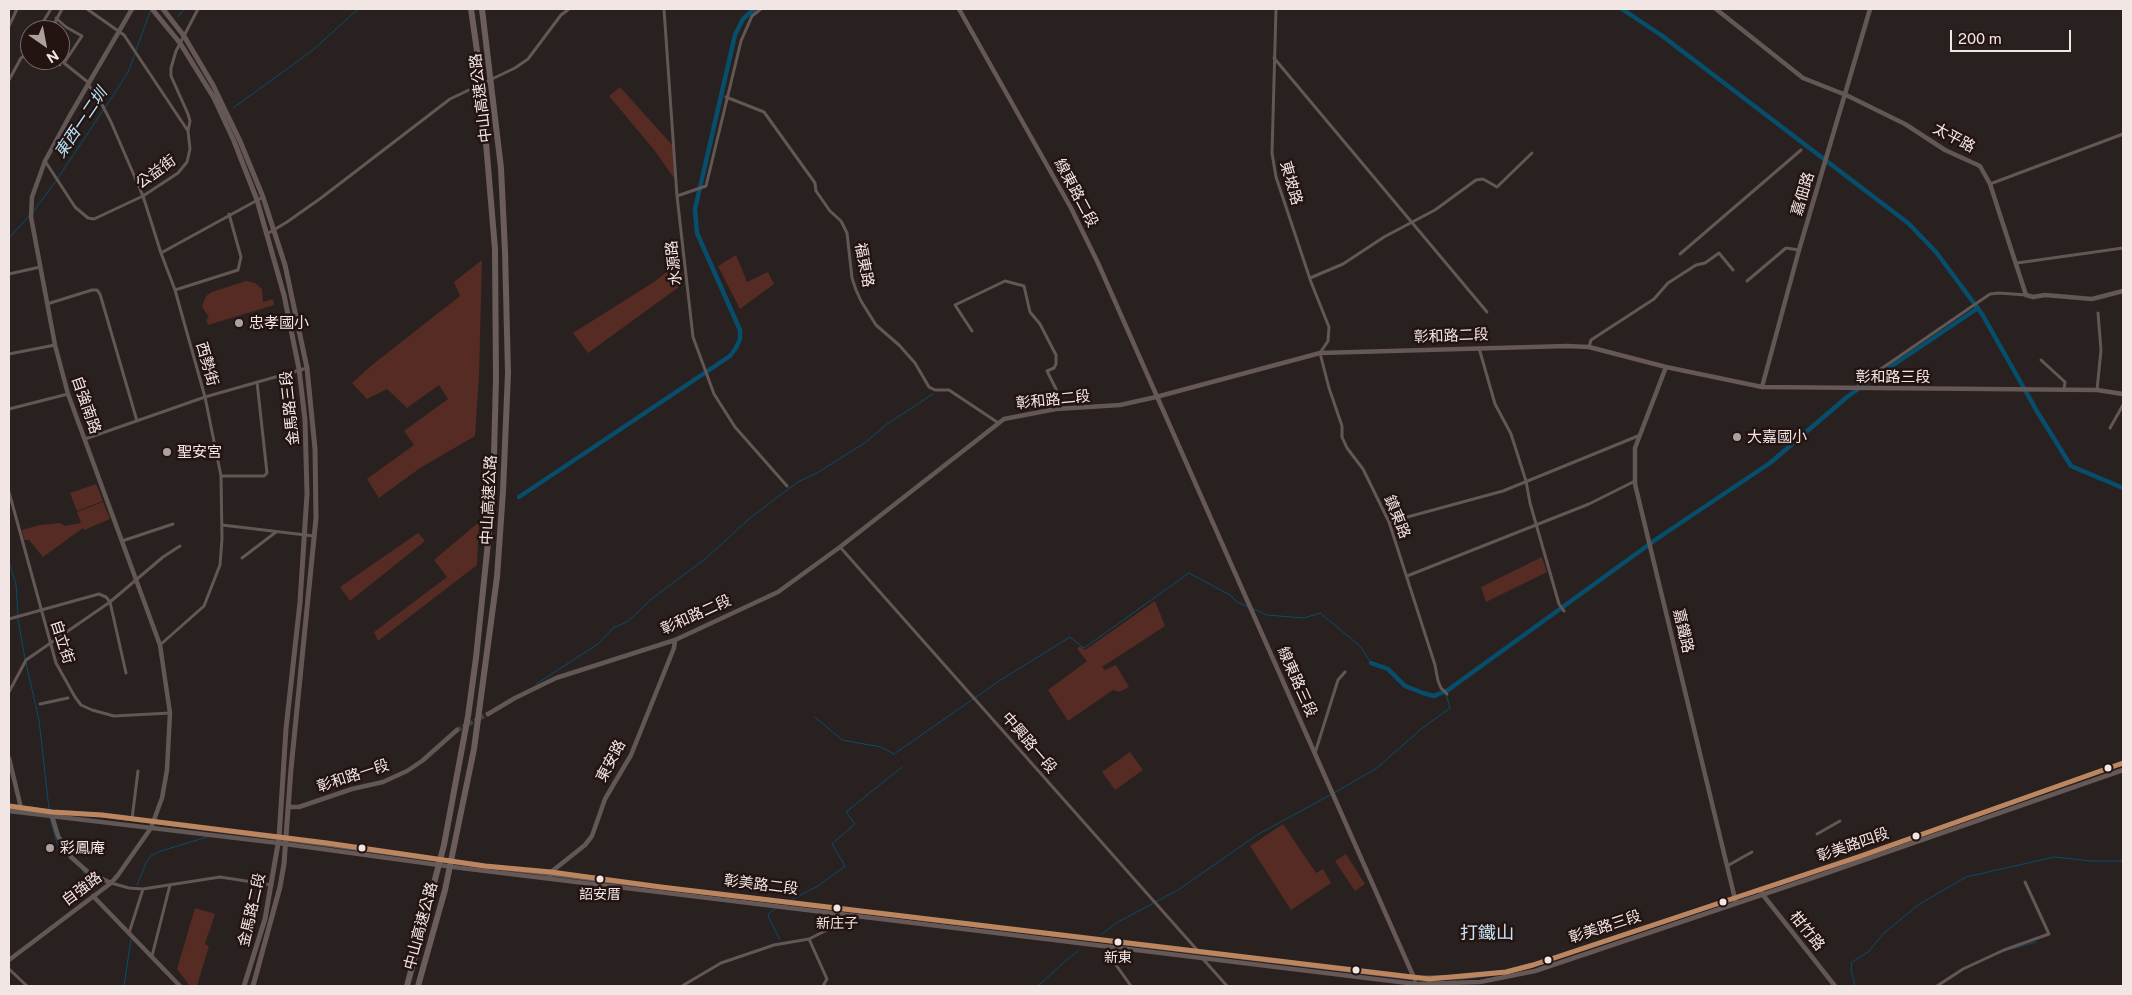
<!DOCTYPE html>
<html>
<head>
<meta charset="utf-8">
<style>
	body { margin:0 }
	#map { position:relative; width:2132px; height:995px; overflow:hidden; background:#29211f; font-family:"Public Sans",sans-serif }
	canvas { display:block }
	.frame { position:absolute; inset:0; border:10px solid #f1e6e4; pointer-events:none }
	.north { position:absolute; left:20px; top:20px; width:50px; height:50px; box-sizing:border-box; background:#231412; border:1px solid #756866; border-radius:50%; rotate:147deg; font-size:14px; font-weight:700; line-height:20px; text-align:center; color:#f1e6e4 }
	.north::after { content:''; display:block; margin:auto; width:18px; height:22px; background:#aba19f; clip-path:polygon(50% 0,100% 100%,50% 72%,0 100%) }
	.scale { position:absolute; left:1950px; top:30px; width:121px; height:22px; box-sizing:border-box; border:2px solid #f1e6e4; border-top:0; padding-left:6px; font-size:15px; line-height:18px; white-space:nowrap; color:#f1e6e4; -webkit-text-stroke:4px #231412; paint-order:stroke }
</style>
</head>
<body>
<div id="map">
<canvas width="2132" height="995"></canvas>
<div class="frame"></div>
<div class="north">N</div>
<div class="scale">200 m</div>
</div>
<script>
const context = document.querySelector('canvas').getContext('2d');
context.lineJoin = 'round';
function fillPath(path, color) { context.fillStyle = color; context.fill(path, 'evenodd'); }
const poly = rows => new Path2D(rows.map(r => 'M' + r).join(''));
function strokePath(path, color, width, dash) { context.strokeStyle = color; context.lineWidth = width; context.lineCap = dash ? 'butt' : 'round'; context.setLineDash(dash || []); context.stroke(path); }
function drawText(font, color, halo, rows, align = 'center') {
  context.font = font + ' "Public Sans","Noto Sans TC",sans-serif'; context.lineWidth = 5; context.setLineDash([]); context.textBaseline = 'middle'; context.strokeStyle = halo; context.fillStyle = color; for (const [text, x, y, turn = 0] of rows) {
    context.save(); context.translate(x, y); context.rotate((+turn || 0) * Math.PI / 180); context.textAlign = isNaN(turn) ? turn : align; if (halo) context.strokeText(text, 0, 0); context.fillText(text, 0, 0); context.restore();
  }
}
fillPath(poly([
	[620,87,674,147,676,181,655,151,609,96],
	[736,255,747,282,768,272,774,284,740,309,718,266],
	[482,260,479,375,475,436,420,468,379,498,367,479,414,445,404,431,448,399,439,385,407,408,387,389,367,399,352,383,372,365,460,296,454,282],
	[680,261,683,284,588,353,573,333,654,282],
	[246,281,255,283,262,289,263,302,273,299,274,305,208,325,206,319,209,318,202,306,206,296,212,292],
	[96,484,103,501,77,511,70,493],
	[103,502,110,519,84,530,83,528,43,557,29,540,24,540,22,530,40,525,60,523,65,526,81,523,77,512],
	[479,522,477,565,378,641,374,632,447,577,434,560],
	[418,533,425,541,350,601,340,587],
	[1542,557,1547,572,1486,602,1481,587],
	[1155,601,1165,626,1102,667,1105,670,1116,665,1129,687,1119,692,1113,690,1068,721,1048,690,1087,661,1077,649,1080,646,1085,650],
	[1130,752,1143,770,1115,790,1102,772],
	[1283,824,1316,873,1323,869,1331,883,1291,910,1250,846],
	[1346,854,1365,884,1355,891,1335,861],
	[195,908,215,914,205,944,209,946,197,986,190,986,177,969]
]), '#562b23');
strokePath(poly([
	[178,17,184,9],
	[136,50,150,12],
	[233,108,313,50,358,9],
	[58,178,116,91,128,72,135,54],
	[33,212,56,181],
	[9,238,29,216],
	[9,562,16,584,18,615],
	[1254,609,1267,615,1304,618,1320,613,1360,646,1371,663],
	[18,619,25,659],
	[26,663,39,720,49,809],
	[536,684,598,644,613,628,627,622,654,597,705,559,750,518,775,499,798,482,817,473,866,442,887,424,933,394],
	[815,717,842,740,881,747,894,754,999,681,1070,637,1084,648,1189,573,1230,595,1237,602,1248,607],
	[1334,793,1377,768,1421,729,1450,708,1446,694],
	[50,818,57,843,66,852],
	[82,870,90,880,94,891],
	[137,885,147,861,152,855,161,851,207,837],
	[789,901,818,886,845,866,832,844,855,824,846,812,902,767],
	[777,908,770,912,768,916,780,940],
	[1101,935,1116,923,1178,890,1257,835,1330,795],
	[2012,949,2036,942],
	[124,986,131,939],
	[1038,986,1063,963,1078,951],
	[1855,986,1851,969,1852,962,1868,952,1884,933,1918,905,1966,877,2054,857,2092,861,2123,861]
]), '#064e6c', 1);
strokePath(poly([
	[1622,9,1661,35,1908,223,1936,252,1982,314,2038,413,2071,466,2123,488],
	[519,497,730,356,736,348,740,339,740,330,697,233,695,209,735,35,743,19,754,9],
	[1371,663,1388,669,1405,686,1423,693,1434,696,1448,690,1658,538,1770,463,1847,397,1868,382,1978,308]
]), '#064e6c', 4.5);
strokePath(poly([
	[457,730,488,714]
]), '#473f3d', 4.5, [4.5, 2]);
strokePath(poly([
	[664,9,677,196,693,337,714,394,735,427,787,486],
	[1276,9,1272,153,1276,177,1311,282,1329,327,1328,341,1320,353,1329,388,1342,426,1342,437,1347,448,1363,469,1389,522,1435,665,1438,681,1441,688,1447,694],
	[56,18,66,27,82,36,64,63,89,83],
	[9,26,17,9],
	[38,30,51,9],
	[51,30,62,9],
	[1274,58,1487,312],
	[49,60,60,65],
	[9,80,21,58,30,52],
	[88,85,97,95,111,122,143,196,161,253,175,290,205,397,221,476,222,539,220,565,204,606,160,645],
	[726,97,764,112,815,183,816,191,830,211,841,221,847,233,852,278,856,290,861,301,876,325,899,345,915,363,929,387,935,390,949,390,997,422],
	[188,131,190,121,188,114,171,76,171,68,176,51,198,9],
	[45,161,75,207,88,218,94,219,143,196,178,173,187,162,190,149,188,131,124,35,87,9],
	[1990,184,2123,134],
	[677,196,706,186,741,41,752,16,761,9],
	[267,234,287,222,321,198,450,99,515,68,528,59,561,15,569,9],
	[161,253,263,197],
	[1680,254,1801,150],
	[2017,263,2123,248],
	[9,274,40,267],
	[1310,278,1343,264,1384,237,1435,210,1476,180,1483,179,1497,187,1532,153],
	[1747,281,1786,248,1799,250],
	[175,290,238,270,241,257,229,214],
	[47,304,92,290,97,290,100,294,137,421],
	[972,331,955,305,1005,281,1024,286,1030,312,1040,324,1056,355,1056,364,1054,368,1047,371,1056,389,1056,409],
	[1589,347,1591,340,1654,299,1668,283,1696,265,1705,263,1719,253,1733,270],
	[1479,348,1495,404,1511,434,1526,481,1530,503,1559,604,1564,611],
	[9,354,55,345],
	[2041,360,2065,382,2064,389],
	[1857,389,1859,384,1990,294,1999,293,2026,295],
	[2097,390,2101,350,2098,313],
	[9,409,68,394],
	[2110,428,2123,405],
	[85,439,205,397,307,368],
	[221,476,264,476,267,473,257,382],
	[9,492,56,663,75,697,81,705,92,710,114,716,170,713],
	[1389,522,1503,491,1638,436],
	[222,525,314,536],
	[122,541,173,524],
	[840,547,1198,951],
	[242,558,276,532],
	[1407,576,1589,504,1635,481],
	[9,619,99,594,106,597,110,602,126,673],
	[9,692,26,660,110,602,163,557,180,546],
	[40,704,68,698],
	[1315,753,1338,680,1345,672],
	[132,819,138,771],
	[1817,834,1840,821],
	[1727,866,1752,852],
	[111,883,129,888,143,889,220,877,272,885],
	[129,933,143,889],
	[809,939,827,979,823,986],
	[1121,949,1116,965,1131,986],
	[152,956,170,885],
	[1203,959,1227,986],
	[9,969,27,986],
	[682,986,721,963,774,945,809,939,845,921,851,914],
	[1937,986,1963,969,2004,950,2049,934,2025,882]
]), '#625755', 3);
strokePath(poly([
	[1716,9,1803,78,1846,95,1905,124,1945,150,1980,166,1990,184,2026,295,2033,297,2045,295,2092,299,2123,291],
	[1666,367,1635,448,1635,484,1736,903],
	[1762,387,1799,250,1870,9],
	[488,714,515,698,556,678,675,640,778,592,840,547,1004,419,1056,409,1120,405,1156,397],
	[9,758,21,808],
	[9,806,52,812,102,815,279,838],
	[289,807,299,807,352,789,383,782,407,771,422,761,457,730],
	[9,811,278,843],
	[52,816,58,836,71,857,89,873,111,883],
	[550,877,551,872,585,845,592,836,605,799,631,755,674,648,675,640],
	[1760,889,1763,895,1835,986],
	[93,896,180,986],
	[9,960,111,883,118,875,151,828,162,798,167,770,170,713,160,645,68,394,55,345,31,217,32,197,45,161,69,117,132,9]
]), '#625755', 4.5);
strokePath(poly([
	[959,9,1071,208,1098,263,1415,980],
	[1156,397,1320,353,1567,346,1589,347,1666,367,1762,387,2097,390,2123,394],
	[279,838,485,866,1414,978,1463,977,1506,972,1533,965,1858,857,2123,763],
	[278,843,461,868,1416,984,1480,982,1535,971,1821,875,2123,770]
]), '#655856', 4.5);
strokePath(poly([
	[152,9,180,43,214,98,234,141,257,200,284,295,299,369,305,420,307,494,300,602,286,729,279,838,265,919,244,986],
	[163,9,184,36,213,85,240,141,263,197,285,265,307,368,315,449,316,518,291,769,284,864,280,887,253,986]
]), '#645755', 5);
strokePath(poly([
	[407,986,444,845,468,716,476,658,493,494,496,378,495,249,480,72,471,9],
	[418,986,445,890,474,749,497,577,503,491,508,373,505,251,501,168,482,9]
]), '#6a5d5b', 6);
strokePath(poly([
	[9,806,52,812,102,815,327,843,485,866,551,872,661,887,1429,979,1506,972,1533,965,1858,857,2123,763]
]), '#bb8660', 5);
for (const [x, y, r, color] of [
	[239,323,5,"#aba19f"],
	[1737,437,5,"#aba19f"],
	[167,452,5,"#aba19f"],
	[2108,768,4.5,"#f1e6e4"],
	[1916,836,4.5,"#f1e6e4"],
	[50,848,5,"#aba19f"],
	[362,848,4.5,"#f1e6e4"],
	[600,879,4.5,"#f1e6e4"],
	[1723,902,4.5,"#f1e6e4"],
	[837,908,4.5,"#f1e6e4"],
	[1118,942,4.5,"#f1e6e4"],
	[1548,960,4.5,"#f1e6e4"],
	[1356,970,4.5,"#f1e6e4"]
]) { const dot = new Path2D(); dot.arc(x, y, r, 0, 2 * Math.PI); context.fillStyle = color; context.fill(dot); strokePath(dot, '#231412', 2); }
drawText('14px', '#f1e6e4', '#231412', [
	["詔安厝",600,895],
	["新庄子",837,924],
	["新東",1118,958]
]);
drawText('15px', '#f1e6e4', '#231412', [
	["中山高速公路",481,98,-97],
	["太平路",1954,138,28],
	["公益街",156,172,-36],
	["東坡路",1291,183,74],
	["線東路二段",1076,193,62],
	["嘉佃路",1803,194,-73],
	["水源路",674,263,-96],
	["福東路",864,265,79],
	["彰和路二段",1451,336,-2],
	["西勢街",207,364,74],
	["彰和路三段",1893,377],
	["彰和路二段",1053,400,-6],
	["自強南路",86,405,71],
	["金馬路三段",290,408,-96],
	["中山高速公路",489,500,-87],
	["鎮東路",1397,517,68],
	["彰和路二段",696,615,-24],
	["嘉鐵路",1683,631,77],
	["自立街",62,642,72],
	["線東路三段",1297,682,66],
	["中興路一段",1029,743,49],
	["東安路",611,761,-62],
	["彰和路一段",353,776,-18],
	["彰美路四段",1853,845,-19],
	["彰美路二段",761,885,7],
	["自強路",82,889,-37],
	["金馬路二段",252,910,-77],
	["中山高速公路",421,926,-75],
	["彰美路三段",1605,927,-18],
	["柑竹路",1807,931,51]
]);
drawText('15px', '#f1e6e4', '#231412', [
	["忠孝國小",249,323],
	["大嘉國小",1747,437],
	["聖安宮",177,452],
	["彩鳳庵",60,848]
], 'left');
drawText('italic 16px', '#b9e3fc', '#231412', [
	["東西一二圳",81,123,-56]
]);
drawText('18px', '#c7e5f7', '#231412', [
	["打鐵山",1487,933]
]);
</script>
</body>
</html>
